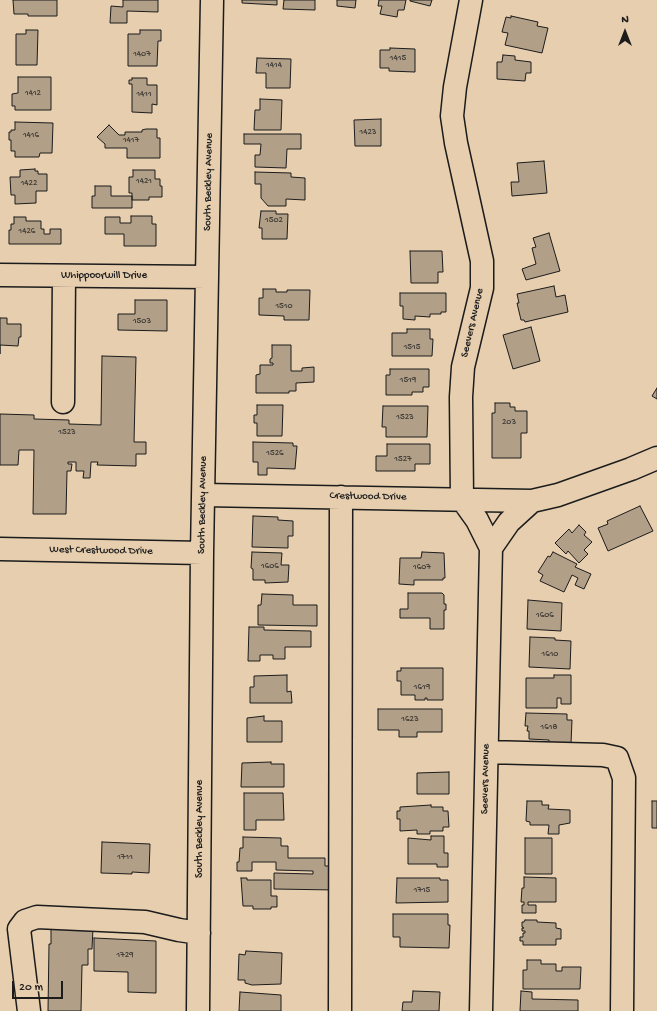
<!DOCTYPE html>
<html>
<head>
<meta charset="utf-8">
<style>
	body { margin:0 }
	#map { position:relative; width:657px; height:1011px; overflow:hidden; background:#e6ceae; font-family:"Gochi Hand",sans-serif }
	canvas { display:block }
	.north { position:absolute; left:605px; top:12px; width:40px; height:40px; -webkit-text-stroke:3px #e6ceae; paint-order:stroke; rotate:0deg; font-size:11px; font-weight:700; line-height:16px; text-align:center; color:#1c1c1c }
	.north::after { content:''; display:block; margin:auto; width:14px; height:18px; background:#1c1c1c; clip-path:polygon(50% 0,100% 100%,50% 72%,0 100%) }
	.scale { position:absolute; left:12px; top:981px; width:51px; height:18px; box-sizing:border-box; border:2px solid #1c1c1c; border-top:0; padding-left:5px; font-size:12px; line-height:14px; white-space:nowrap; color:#1c1c1c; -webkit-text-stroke:3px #e6ceae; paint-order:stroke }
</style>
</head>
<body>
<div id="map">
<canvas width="657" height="1011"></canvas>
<div class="north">N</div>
<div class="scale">20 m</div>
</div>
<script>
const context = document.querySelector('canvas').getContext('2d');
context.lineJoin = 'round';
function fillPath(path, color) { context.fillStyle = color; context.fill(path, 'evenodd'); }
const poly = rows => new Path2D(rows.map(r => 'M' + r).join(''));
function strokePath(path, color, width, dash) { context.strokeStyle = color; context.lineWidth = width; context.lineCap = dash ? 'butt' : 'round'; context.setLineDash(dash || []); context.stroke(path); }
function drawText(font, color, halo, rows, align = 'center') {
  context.font = font + ' "Gochi Hand",sans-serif'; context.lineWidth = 3; context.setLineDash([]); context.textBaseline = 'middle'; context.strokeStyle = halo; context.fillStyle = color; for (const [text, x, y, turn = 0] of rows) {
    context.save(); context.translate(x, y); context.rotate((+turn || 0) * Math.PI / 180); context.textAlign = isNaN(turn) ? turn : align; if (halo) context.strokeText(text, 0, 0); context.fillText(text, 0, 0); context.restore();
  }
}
const building = poly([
	[13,0,57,0,57,16,28,16,28,14,14,14,13,0],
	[123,0,158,0,158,12,127,11,127,23,110,23,111,6,123,7,123,0],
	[242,0,277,0,277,5,242,3,242,0],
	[284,0,315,0,315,10,283,9,284,0],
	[337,0,356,0,355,8,337,6,337,0],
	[379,0,406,0,404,10,398,10,397,17,380,14,382,6,378,6,379,0],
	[410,0,432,0,430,6,410,1,410,0],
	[511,16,538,22,537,26,548,28,542,53,505,45,508,33,502,32,506,17,511,18,511,16],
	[26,30,38,30,37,65,16,65,16,34,26,34,26,30],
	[140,30,161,30,161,41,158,41,157,66,128,66,128,34,140,34,140,30],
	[390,48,415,49,415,72,389,71,389,68,380,68,380,50,390,50,390,48],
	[503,55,515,56,515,60,531,62,531,73,526,73,525,81,497,79,497,62,502,62,503,55],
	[257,58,291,59,290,88,266,88,266,73,256,73,257,58],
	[18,77,51,77,51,110,15,110,15,106,12,106,12,94,18,93,18,77],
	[132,78,147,78,147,85,157,85,157,105,152,104,152,113,132,112,132,84,129,84,129,80,132,80,132,78],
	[260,99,282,100,281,130,254,130,255,110,260,110,260,99],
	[381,119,381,146,355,146,354,120,381,119],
	[15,122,53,123,52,153,40,153,39,157,15,157,15,151,11,151,11,140,9,140,9,132,11,132,11,130,15,130,15,122],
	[109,125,119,135,125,135,125,132,142,132,142,130,146,129,157,129,157,138,160,138,160,158,127,158,127,148,105,148,105,144,97,137,109,125],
	[244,134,301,134,301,149,287,149,286,168,255,167,255,155,260,155,261,144,244,144,244,134],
	[544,161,547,193,512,196,511,182,519,182,517,163,544,161],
	[35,169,35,171,38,171,38,174,47,174,47,191,36,191,36,203,15,204,15,195,11,195,10,177,20,177,20,170,35,169],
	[133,170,155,170,155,179,160,179,160,186,162,186,162,197,149,197,149,200,132,200,132,193,129,193,129,177,133,177,133,170],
	[255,172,291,173,291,177,305,178,305,200,286,199,286,206,268,206,261,198,261,184,255,184,255,172],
	[95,186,111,186,111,196,132,196,132,208,92,208,92,196,95,196,95,186],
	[261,211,276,211,276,214,288,214,287,239,262,239,262,228,259,228,261,211],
	[131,216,152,216,152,224,156,224,156,246,124,246,124,234,105,234,105,217,120,217,120,223,131,223,131,216],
	[14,217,26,217,26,221,41,221,41,229,44,229,44,234,50,234,50,229,61,229,61,244,9,244,9,230,11,230,11,224,14,224,14,217],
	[549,233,560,271,526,280,522,269,536,264,532,248,536,247,533,238,549,233],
	[410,251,442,251,443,272,438,272,438,283,411,283,410,251],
	[554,286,556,297,565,295,568,312,525,322,524,320,521,320,517,303,519,303,517,294,554,286],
	[263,289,276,289,276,292,287,292,287,290,310,290,309,320,284,320,284,316,259,315,259,298,263,298,263,289],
	[400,293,446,293,446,312,441,312,441,314,430,314,430,317,415,316,415,320,403,319,403,306,400,306,400,293],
	[135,300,167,300,167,331,118,330,118,314,135,314,135,300],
	[0,318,7,318,7,324,21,324,21,337,19,337,18,346,0,345,0,354,0,318],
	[531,327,540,361,513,369,503,335,531,327],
	[407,329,430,329,430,339,433,339,432,356,392,356,392,333,407,333,407,329],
	[272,345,291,345,291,371,302,371,302,368,314,367,314,382,296,383,296,391,289,391,289,393,256,393,256,375,260,374,260,365,273,365,273,363,270,363,270,359,272,358,272,345],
	[102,356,136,357,134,442,146,442,146,454,136,454,136,466,97,465,98,462,91,462,90,478,83,478,84,471,76,471,76,462,68,462,68,464,72,464,71,471,67,471,66,514,33,514,34,450,19,450,18,465,0,465,0,414,34,415,34,419,69,420,69,424,101,425,102,356],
	[390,369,429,369,429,387,423,387,423,392,412,392,412,395,386,395,386,375,390,375,390,369],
	[657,388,657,399,652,396,657,388],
	[495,403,510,403,510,407,515,407,515,411,527,411,527,433,521,433,521,458,492,458,492,413,495,413,495,403],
	[257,405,283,405,282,436,257,436,257,423,254,423,254,415,257,415,257,405],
	[383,406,428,406,427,437,386,437,386,427,382,427,383,406],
	[253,442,293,443,293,446,297,446,295,469,267,468,267,475,258,475,258,462,253,462,253,442],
	[387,444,430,444,430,464,415,464,415,471,376,471,376,456,387,456,387,444],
	[640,506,653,531,608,551,598,528,608,524,607,521,640,506],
	[253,516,278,517,278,520,293,521,293,536,288,536,288,548,252,547,253,516],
	[579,525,586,532,584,535,592,542,584,550,588,554,579,563,568,551,566,554,555,543,569,529,572,533,579,525],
	[252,552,282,553,281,565,289,565,288,582,265,583,265,580,253,580,253,569,251,568,252,552],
	[422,552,444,553,445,578,443,578,443,580,414,580,414,585,399,584,400,558,421,558,422,552],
	[553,552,577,564,575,567,591,574,584,589,575,585,578,578,572,575,564,592,540,581,543,575,538,572,548,556,550,557,553,552],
	[408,593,442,593,444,595,444,604,446,604,446,610,444,610,444,629,430,629,430,618,400,618,400,609,408,609,408,593],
	[262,594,293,595,293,605,317,605,317,626,258,625,258,605,261,605,262,594],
	[528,600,562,603,561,631,527,629,528,600],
	[249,627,264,627,264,630,311,631,311,647,285,647,285,659,273,659,273,655,260,655,260,661,248,661,249,627],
	[530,637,555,638,555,640,571,641,570,669,529,667,530,637],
	[401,668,443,668,443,700,427,700,427,698,425,698,425,700,415,700,415,695,401,695,401,681,397,681,397,671,401,671,401,668],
	[287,675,287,692,291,691,292,703,250,703,250,687,254,687,254,676,287,675],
	[554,675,571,675,571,704,561,704,561,698,557,698,557,708,526,708,526,678,554,678,554,675],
	[378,709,442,709,442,732,417,732,417,737,399,737,399,730,378,730,378,709],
	[526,713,567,714,567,720,572,720,571,744,549,743,549,740,529,739,529,731,527,731,528,726,525,726,526,713],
	[264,716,264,721,282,721,282,742,247,742,247,718,264,716],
	[271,762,271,764,284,764,284,787,241,787,242,763,271,762],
	[449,772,449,794,417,794,417,773,449,772],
	[244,793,283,793,284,820,256,820,256,830,244,830,244,793],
	[527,801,542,801,542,805,549,805,548,809,570,810,570,823,559,825,559,834,548,834,549,825,530,825,530,822,526,821,527,801],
	[652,801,657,801,657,828,652,828,652,801],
	[431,805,431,807,443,807,443,811,448,811,449,827,443,827,443,831,430,831,430,834,417,834,417,830,400,831,400,819,397,819,397,811,400,811,400,807,431,805],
	[431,836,444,836,444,853,448,853,448,867,437,867,437,864,408,864,408,838,431,840,431,836],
	[243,837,281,838,281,846,288,846,288,858,325,858,325,866,336,866,336,890,274,889,274,873,313,874,313,871,276,870,276,862,252,862,252,871,237,871,237,862,239,862,240,848,243,848,243,837],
	[525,838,552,838,552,874,525,874,525,838],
	[102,842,150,844,149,873,132,872,132,874,101,873,102,842],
	[524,877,556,878,556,902,528,902,528,905,536,905,536,913,522,913,522,905,524,905,524,902,521,902,522,888,524,888,524,877],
	[241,878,247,878,247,880,271,880,271,896,277,896,277,907,271,907,271,909,253,909,253,906,243,906,241,878],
	[397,878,440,878,440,880,448,880,448,902,396,903,397,878],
	[393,914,448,914,448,925,450,925,449,948,400,947,400,937,393,937,393,914],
	[525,920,537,920,537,922,556,923,556,928,561,929,561,939,556,939,556,945,523,945,523,941,520,941,520,937,523,937,523,933,525,933,525,931,522,931,522,928,524,928,522,927,522,922,524,922,525,920],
	[51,927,93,928,92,949,88,949,88,965,82,965,81,1011,48,1011,49,944,51,944,51,927],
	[94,938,156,941,156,993,128,992,128,972,94,971,94,938],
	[246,951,282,953,281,984,252,985,245,983,245,980,238,980,239,954,245,955,246,951],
	[527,960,541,960,541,964,556,964,556,971,562,971,562,967,581,967,580,989,523,989,523,970,527,970,527,960],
	[413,991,440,992,439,1011,402,1011,403,1002,412,1002,413,991],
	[521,991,532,992,532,999,578,1000,578,1011,520,1011,521,991],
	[240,992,281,995,281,1011,239,1011,240,992]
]);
fillPath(building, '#b19f88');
strokePath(building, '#1c1c1c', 1);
const minor = poly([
	[471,0,455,87,452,116,456,143,482,261,482,288,463,367,461,397,462,499,477,520,491,548,481,1011],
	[0,275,207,277],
	[63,402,64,276],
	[204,495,532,501,558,495,631,469,657,458],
	[491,548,509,522,532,501],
	[0,549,202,553],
	[487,752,603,755,617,758,624,778,622,1011],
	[29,1011,19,929,25,921,37,917,145,922,179,930,199,933],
	[198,1011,202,553,212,0],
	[340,1011,341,497]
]);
strokePath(minor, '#1c1c1c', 25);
strokePath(minor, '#e6ceae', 22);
drawText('9px', '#413d37', null, [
	["1407",142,55],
	["1415",398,59],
	["1414",274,66],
	["1412",33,94],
	["1411",144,95],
	["1423",368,133],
	["1416",31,136],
	["1417",131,141],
	["1421",144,182],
	["1422",29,184],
	["1502",274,221],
	["1426",27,232],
	["1510",284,307],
	["1503",142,322],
	["1515",412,348],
	["1519",408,381],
	["1523",405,418],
	["203",509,423],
	["1523",67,433],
	["1526",275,454],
	["1527",403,460],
	["1606",270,567],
	["1607",422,568],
	["1606",545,616],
	["1610",550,655],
	["1619",422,688],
	["1623",410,720],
	["1618",549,728],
	["1711",125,858],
	["1715",422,891],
	["1729",125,956]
]);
drawText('11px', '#1c1c1c', '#e6ceae', [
	["South Beckley Avenue",209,182,-89],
	["Whippoorwill Drive",104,276],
	["Seevers Avenue",473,323,-77],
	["Crestwood Drive",368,497,1],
	["South Beckley Avenue",203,505,-89],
	["West Crestwood Drive",101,551,1],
	["Seevers Avenue",486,779,-89],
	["South Beckley Avenue",200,829,-90]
]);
</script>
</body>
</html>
